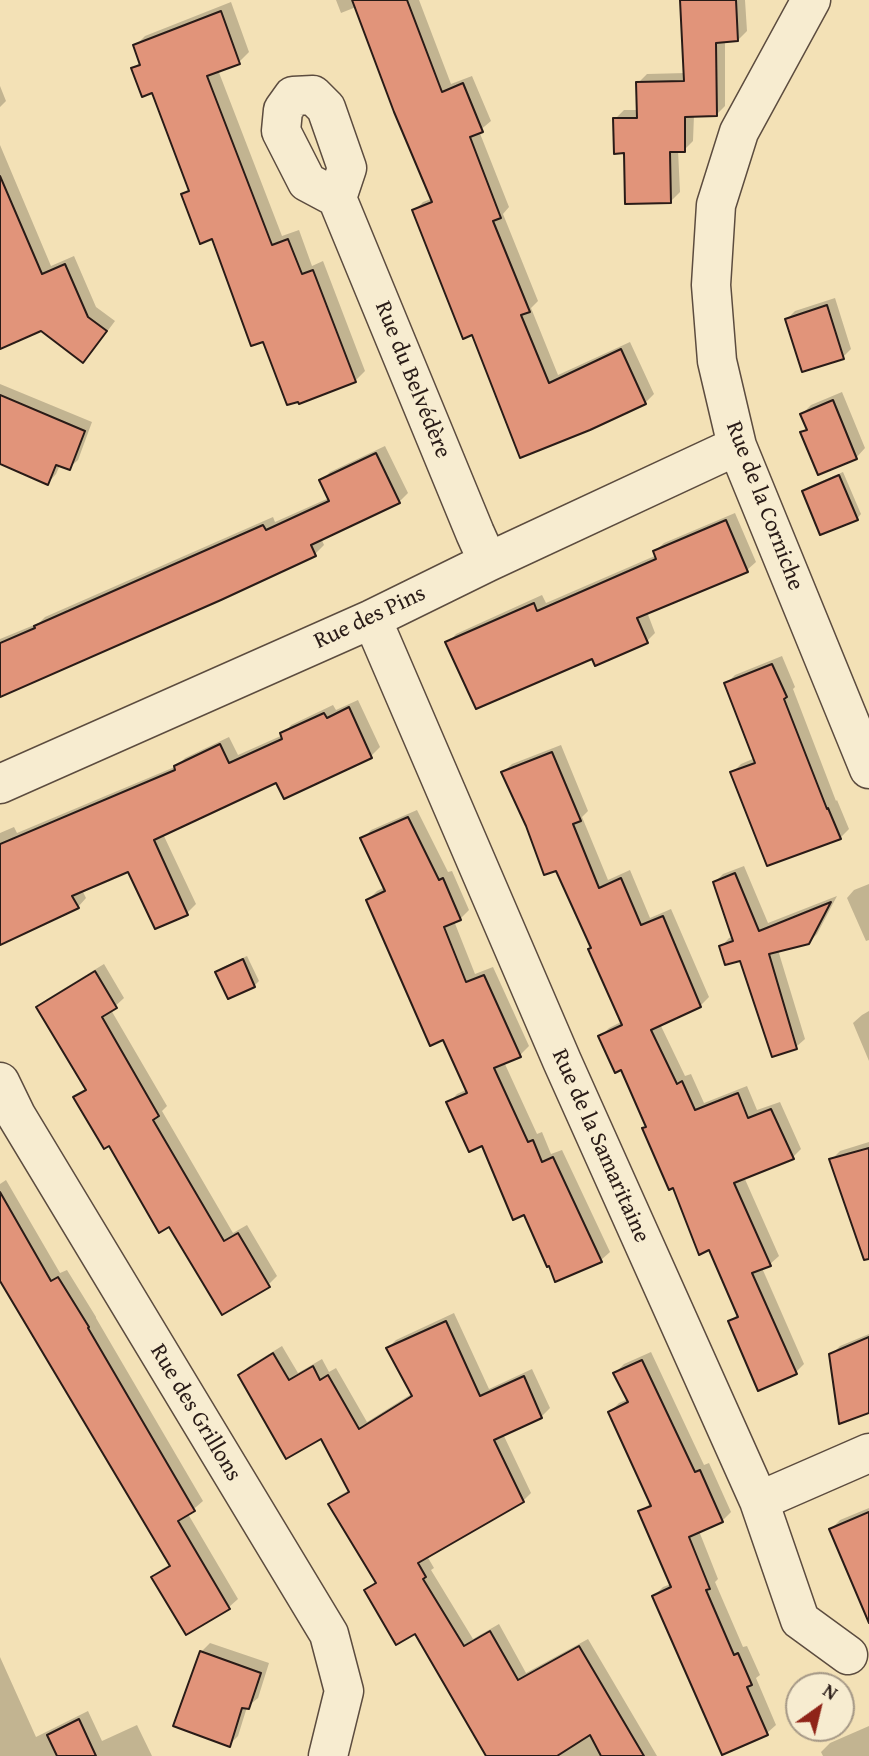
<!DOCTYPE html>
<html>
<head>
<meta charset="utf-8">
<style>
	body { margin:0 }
	#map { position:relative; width:869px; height:1756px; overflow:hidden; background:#f3e1b6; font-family:"Gentium Book Plus",serif }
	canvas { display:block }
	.north { position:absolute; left:785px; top:1672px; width:70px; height:70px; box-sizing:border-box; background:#f7ecd0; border:2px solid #a59886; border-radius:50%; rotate:34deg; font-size:19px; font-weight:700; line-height:28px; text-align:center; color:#291b17 }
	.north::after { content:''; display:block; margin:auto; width:24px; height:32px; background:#8f2418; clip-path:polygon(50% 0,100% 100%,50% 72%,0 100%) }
</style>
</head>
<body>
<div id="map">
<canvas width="869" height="1756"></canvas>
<div class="north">N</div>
</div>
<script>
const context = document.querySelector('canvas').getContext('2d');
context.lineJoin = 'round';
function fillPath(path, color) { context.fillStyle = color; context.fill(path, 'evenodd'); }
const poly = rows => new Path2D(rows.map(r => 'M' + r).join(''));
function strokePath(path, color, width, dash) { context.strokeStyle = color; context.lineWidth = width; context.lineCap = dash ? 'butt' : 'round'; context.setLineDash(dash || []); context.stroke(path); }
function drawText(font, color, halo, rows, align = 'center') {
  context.font = font + ' "Gentium Book Plus",serif'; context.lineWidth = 6; context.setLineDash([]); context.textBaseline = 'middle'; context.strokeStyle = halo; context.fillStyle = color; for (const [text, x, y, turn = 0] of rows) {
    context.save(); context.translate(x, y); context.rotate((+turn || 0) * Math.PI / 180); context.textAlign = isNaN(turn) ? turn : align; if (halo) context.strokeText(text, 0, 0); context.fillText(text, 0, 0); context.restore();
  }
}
fillPath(poly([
	[336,0,419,0,451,84,472,76,491,121,479,131,509,207,503,214,538,301,531,308,558,375,630,342,654,394,645,403,589,428,473,333,414,211,423,202,433,198,356,7,341,13],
	[682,0,745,0,747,31,738,40,725,40,725,106,716,115,694,115,693,141,684,150,678,150,680,192,671,201,626,151,615,119,624,110,639,110,638,83,647,74,686,73],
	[231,2,249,52,239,62,218,70,282,236,299,230,312,266,323,261,365,371,355,381,264,340,213,237,183,195,190,188,153,91,133,69,141,61,135,46,145,36],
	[0,86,6,101,0,107],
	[0,145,51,266,74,256,96,307,115,321,92,352,83,361,41,329,0,334],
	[835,298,851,349,843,357,787,319,795,311],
	[0,384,92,422,78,460,69,468,60,465,56,474,48,483,0,462],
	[842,392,865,448,856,458,802,433,808,427,802,414,811,405],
	[385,446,408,493,399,502,321,538,324,545,315,554,220,598,0,694,0,639,39,623,45,617,273,517,275,522,329,498,321,481,330,472],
	[843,472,861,514,857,519,804,491,808,487],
	[735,513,756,562,747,570,647,612,655,633,647,641,593,657,448,643,456,634,542,595,546,603,657,555,655,551,664,543],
	[782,656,795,687,793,689,836,801,837,800,849,829,840,838,732,773,741,764,755,758,726,684,735,675],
	[358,700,380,747,371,756,284,796,277,781,163,834,196,904,187,913,129,870,82,890,86,898,78,907,0,943,0,833,14,827,17,833,177,766,185,758,229,737,238,755,283,735,291,725,333,705,336,710],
	[561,745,588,811,582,817,608,880,630,870,650,918,671,909,709,997,700,1006,660,1024,685,1076,691,1074,704,1103,747,1086,757,1110,780,1102,801,1149,793,1157,744,1177,779,1256,770,1264,762,1268,804,1364,796,1372,730,1322,738,1314,710,1248,674,1186,644,1129,647,1126,622,1067,600,1037,609,1028,623,1021,593,947,557,868,528,825,503,772,512,764],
	[417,810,448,872,452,871,469,910,460,919,454,921,475,974,493,967,529,1046,520,1055,504,1062,537,1134,542,1132,551,1154,562,1150,610,1252,601,1260,525,1213,482,1144,449,1103,457,1094,468,1089,444,1038,368,900,377,891,385,887,363,839,371,830],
	[744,866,768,923,837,896,817,934,808,943,778,950,805,1039,796,1047,741,959,721,947,729,938,733,937,715,882,723,874],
	[869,884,869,940,866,941,847,898,854,890],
	[247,956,259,981,254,986,217,972,221,968],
	[104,964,124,998,111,1010,167,1106,162,1111,233,1233,247,1225,277,1276,268,1285,170,1225,76,1098,86,1088,38,1008,47,999],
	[869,1011,869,1061,853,1023,862,1015],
	[869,1142,869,1237,831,1160,840,1151],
	[6,1180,60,1273,67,1270,96,1317,96,1318,203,1501,188,1514,238,1599,229,1607,186,1633,154,1577,162,1569,171,1564,0,1277,0,1184],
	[454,1313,489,1389,532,1369,550,1408,541,1417,503,1434,531,1493,523,1501,427,1556,434,1568,431,1570,473,1639,499,1624,526,1673,588,1639,657,1756,488,1756,416,1632,366,1591,376,1581,331,1504,339,1496,349,1490,322,1436,240,1375,248,1367,282,1346,298,1373,322,1359,329,1372,336,1368,367,1422,413,1393,388,1348,396,1340],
	[869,1334,869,1397,831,1355,840,1346],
	[651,1352,704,1465,709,1463,731,1512,722,1521,699,1531,718,1579,715,1582,743,1647,747,1646,760,1675,756,1678,776,1725,767,1733,723,1753,654,1596,663,1587,671,1584,640,1512,652,1502,610,1412,619,1403,628,1399,615,1373,624,1364],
	[869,1508,869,1566,831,1529,840,1520],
	[210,1643,269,1663,258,1698,247,1707,238,1736,229,1745,201,1652],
	[0,1657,36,1737,88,1711,102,1741,137,1725,152,1756,0,1756],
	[869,1726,869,1756,823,1756,821,1752,830,1743]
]), '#0003');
const building = poly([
	[352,0,407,0,442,92,463,83,483,132,470,137,501,218,493,221,530,312,521,315,549,383,621,349,646,404,590,430,520,458,472,335,463,339,412,210,432,202,394,112,352,0],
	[680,0,736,0,738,41,716,43,717,116,685,117,685,152,670,152,671,203,625,204,624,153,614,154,613,118,637,118,636,82,684,81,680,0],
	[221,11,240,64,207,76,272,245,288,239,302,274,313,270,356,382,299,404,298,402,287,405,263,342,251,346,212,239,200,244,181,194,189,191,152,93,142,97,131,68,140,65,133,45,221,11],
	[0,176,42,274,65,264,88,317,107,331,83,363,41,331,0,349,0,176],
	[827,305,844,359,802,372,785,319,827,305],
	[0,395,85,431,70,470,56,465,48,485,0,464,0,395],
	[833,400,857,459,818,475,800,432,807,430,800,414,833,400],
	[376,453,400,503,311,545,316,556,221,600,0,697,0,643,35,628,34,626,263,525,266,530,329,501,319,480,376,453],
	[839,475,858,520,820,535,802,491,839,475],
	[726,520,748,572,637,618,648,643,595,666,592,659,476,709,445,642,534,603,537,611,656,559,653,551,726,520],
	[772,664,787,697,784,699,827,809,828,808,841,839,767,866,730,772,755,763,724,683,772,664],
	[349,707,372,758,284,799,276,783,154,840,188,915,155,929,128,872,72,896,79,908,0,945,0,844,175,770,174,766,220,744,229,763,282,739,280,733,324,713,327,718,349,707],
	[552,752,581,821,573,824,599,888,621,878,641,925,663,916,701,1007,651,1030,677,1084,682,1081,695,1110,738,1093,748,1118,771,1109,794,1159,734,1183,771,1266,752,1273,797,1374,758,1391,728,1321,738,1317,709,1250,699,1255,673,1188,669,1190,642,1128,646,1127,621,1070,615,1073,598,1036,622,1025,588,949,591,948,556,871,544,875,526,826,501,772,552,752],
	[408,817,439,880,443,878,461,920,444,927,466,982,484,975,521,1057,494,1068,528,1142,533,1140,542,1162,553,1157,602,1262,555,1282,549,1266,547,1267,524,1215,513,1220,482,1146,469,1152,446,1102,467,1093,443,1040,430,1046,366,900,385,891,360,838,408,817],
	[735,873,759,931,831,902,809,944,769,954,797,1049,772,1057,740,961,725,965,719,946,733,941,713,882,735,873],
	[243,959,255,987,228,999,215,972,243,959],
	[95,971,117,1008,102,1017,159,1116,153,1120,224,1241,238,1233,270,1287,222,1315,169,1227,159,1233,109,1146,104,1149,73,1097,86,1090,36,1007,95,971],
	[869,1148,869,1259,864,1260,829,1159,869,1148],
	[0,1192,51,1281,58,1277,89,1327,88,1328,195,1511,178,1521,230,1609,186,1635,151,1577,170,1566,0,1281,0,1192],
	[446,1321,480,1396,524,1376,542,1418,494,1440,524,1502,418,1563,426,1577,423,1579,464,1646,490,1631,518,1680,579,1646,644,1756,601,1756,590,1735,557,1756,486,1756,415,1634,396,1645,364,1590,376,1583,328,1504,349,1492,321,1439,286,1459,238,1375,273,1353,289,1380,313,1366,320,1380,328,1375,359,1429,412,1396,386,1348,446,1321],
	[869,1337,869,1413,839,1424,829,1354,869,1337],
	[642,1360,695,1472,700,1470,723,1522,689,1537,710,1589,706,1590,734,1655,738,1653,752,1685,747,1687,768,1735,722,1755,652,1596,671,1587,638,1511,651,1506,608,1412,628,1402,613,1373,642,1360],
	[869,1512,869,1623,829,1529,869,1512],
	[200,1651,261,1673,249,1709,242,1708,230,1747,173,1726,200,1651],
	[79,1719,96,1756,57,1756,47,1735,79,1719]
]);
fillPath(building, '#e1947a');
strokePath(building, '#291b17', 2);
const minor = poly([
	[811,0,739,132,716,205,711,285,717,361,737,446,869,769],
	[337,198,347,168,326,108,313,95,293,96,283,110,281,131,307,182,337,198,475,533,488,562],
	[372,619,562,1061,759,1501,800,1620,848,1655],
	[0,784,372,619,488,562,737,446],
	[0,1082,16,1115,329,1634,344,1691,328,1756],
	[759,1501,869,1453]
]);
strokePath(minor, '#5c4c3f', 41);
strokePath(minor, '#f7ecd0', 38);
drawText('23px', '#291b17', '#f7ecd0', [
	["Rue du Belvédère",412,380,68],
	["Rue de la Corniche",764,506,69],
	["Rue des Pins",370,618,-25],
	["Rue de la Samaritaine",600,1146,66],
	["Rue des Grillons",195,1413,59]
]);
</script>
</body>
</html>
